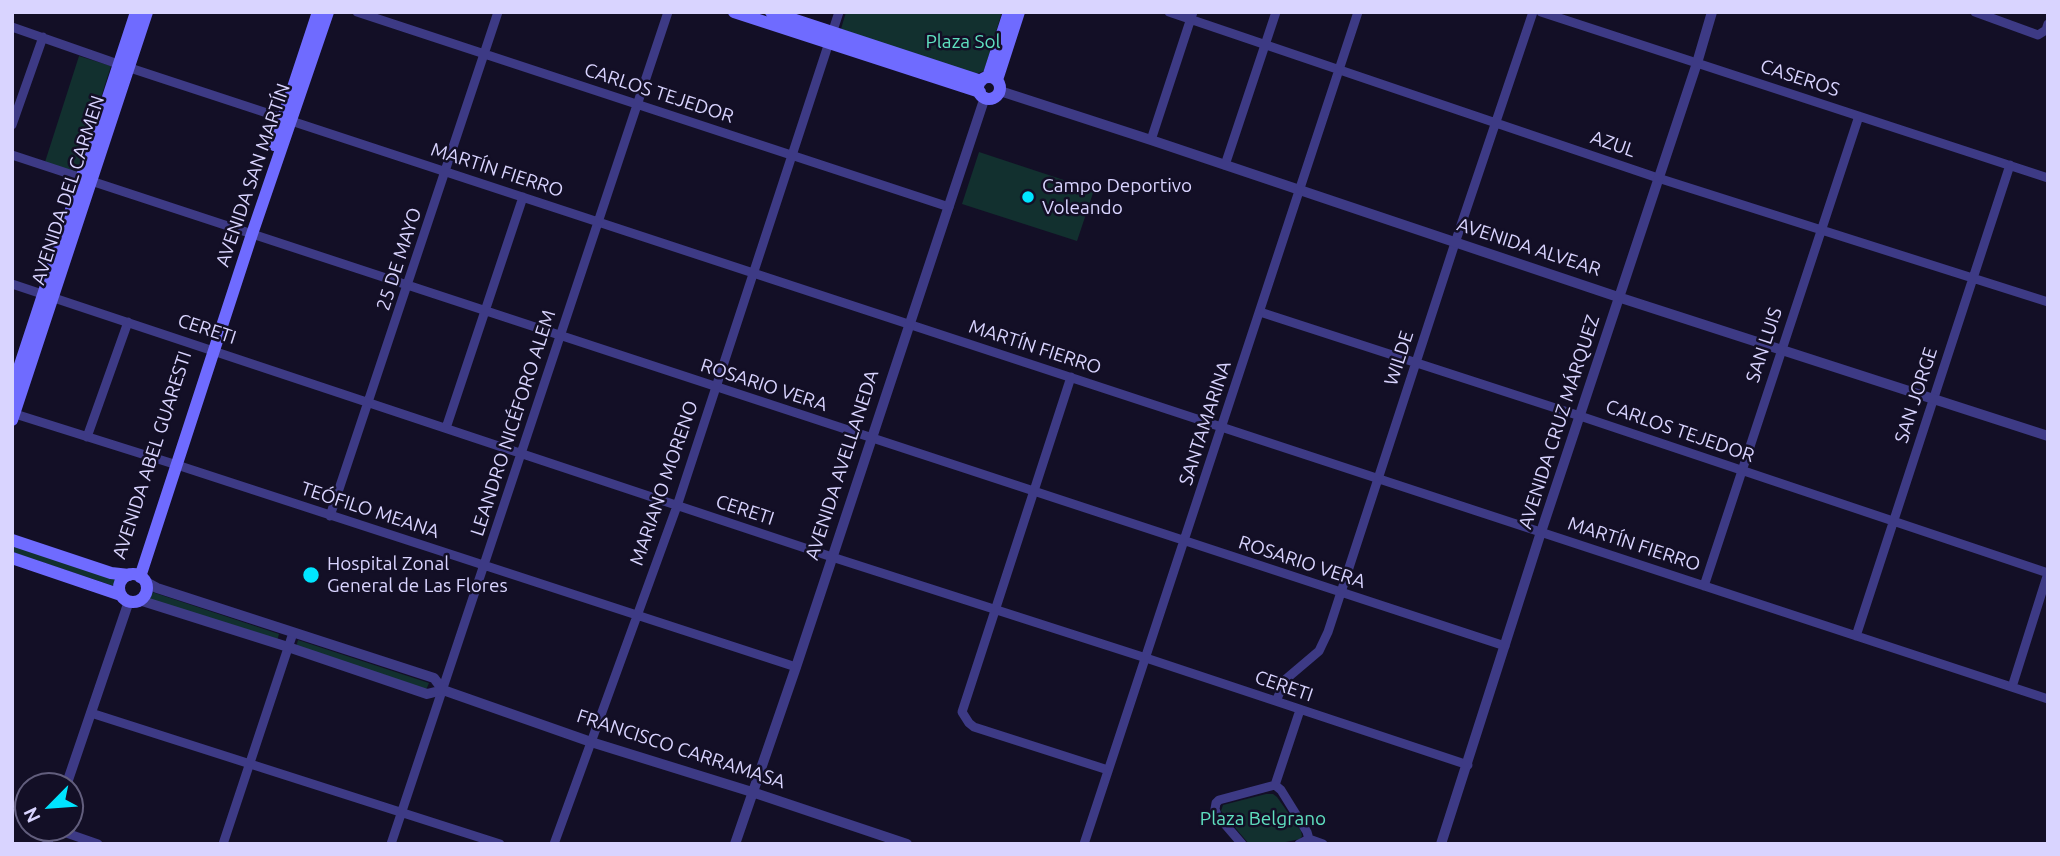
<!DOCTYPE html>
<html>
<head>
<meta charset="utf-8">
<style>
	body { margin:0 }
	#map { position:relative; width:2060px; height:856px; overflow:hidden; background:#130f26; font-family:Ubuntu,sans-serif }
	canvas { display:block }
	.frame { position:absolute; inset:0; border:14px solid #d9d4ff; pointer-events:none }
	.north { position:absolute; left:14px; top:772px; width:70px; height:70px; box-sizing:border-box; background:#130f26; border:2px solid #625e7d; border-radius:50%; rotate:245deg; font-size:19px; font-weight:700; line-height:28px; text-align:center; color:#d9d4ff }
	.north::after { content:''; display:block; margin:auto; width:24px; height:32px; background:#00e5ff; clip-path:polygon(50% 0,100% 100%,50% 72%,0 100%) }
</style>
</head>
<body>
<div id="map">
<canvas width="2060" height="856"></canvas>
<div class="frame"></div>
<div class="north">N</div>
</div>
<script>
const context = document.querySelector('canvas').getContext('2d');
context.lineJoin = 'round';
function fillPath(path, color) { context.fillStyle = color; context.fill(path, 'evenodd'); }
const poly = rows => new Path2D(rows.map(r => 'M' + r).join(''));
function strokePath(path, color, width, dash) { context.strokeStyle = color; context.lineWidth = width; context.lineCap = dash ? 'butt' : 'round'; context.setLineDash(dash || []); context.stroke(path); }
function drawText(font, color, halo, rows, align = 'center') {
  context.font = font + ' Ubuntu,sans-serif'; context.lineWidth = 5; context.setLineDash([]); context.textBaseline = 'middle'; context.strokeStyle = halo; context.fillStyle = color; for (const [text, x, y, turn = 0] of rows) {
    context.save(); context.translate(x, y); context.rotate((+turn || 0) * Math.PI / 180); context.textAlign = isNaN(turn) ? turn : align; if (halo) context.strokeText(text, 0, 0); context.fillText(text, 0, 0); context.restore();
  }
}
fillPath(poly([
	[846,12,1002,12,984,71,973,75,841,29],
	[79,56,111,66,77,173,45,162],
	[979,152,1094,190,1077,241,962,204],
	[12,544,116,579,114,586,12,552],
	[149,591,279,634,277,641,146,598],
	[298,640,429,683,426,690,296,647],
	[1266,794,1273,794,1277,797,1301,831,1302,836,1300,839,1276,844,1249,844,1221,811,1223,805]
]), '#12302f');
strokePath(poly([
	[357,12,949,207],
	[1169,12,1658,178,2048,302],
	[1541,12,2048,178],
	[1975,12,2038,35,2046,30,2048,24],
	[12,27,118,64,2048,699],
	[12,125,43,37],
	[1151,140,1193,12],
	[12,155,1505,646],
	[1225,165,1276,12],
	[12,284,832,557,1146,658,1468,765],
	[1260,312,1580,416,2048,573],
	[1071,377,962,712,969,723,974,727,1108,770],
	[12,413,177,465,796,667],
	[446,428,523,197],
	[87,437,128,322],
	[330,516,498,12],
	[1704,586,1859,116],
	[1856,636,2010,165],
	[2012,687,2048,573],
	[1276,701,1286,679,1319,651,1328,632,1455,243,1533,12],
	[91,713,500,844],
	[52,828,98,844],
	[1309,839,1323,844],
	[223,844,293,633],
	[391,844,668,12],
	[554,844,677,506,839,12],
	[1084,844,1358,12],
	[1242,844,1217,815,1215,809,1216,803,1219,800,1275,785],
	[1299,844,1309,839,1307,832,1281,790,1275,785,1300,710]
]), '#3d3a85', 9);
strokePath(poly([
	[1000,91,1151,140,1618,297,2048,436],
	[144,581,157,588,434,678,443,690,591,742,752,792,907,844],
	[139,600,288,647,427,694,443,690],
	[66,786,129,601],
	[47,844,52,828],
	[735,844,796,667,985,97],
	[1441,844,1541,532,1697,63,1712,12]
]), '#3d3a85', 10);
strokePath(poly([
	[734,12,980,92],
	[771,12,981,81],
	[988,77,1009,12],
	'978 88a11 11 0 1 1 22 0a11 11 0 1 1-22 0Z',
	[997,80,1019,12],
	[274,145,318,12],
	[12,389,136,12],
	[12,420,147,12],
	[12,540,111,573,129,575],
	[12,558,121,595],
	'119 588a14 14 0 1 1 28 0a14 14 0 1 1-28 0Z',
	[140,577,252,234,328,12]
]), '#6f6bff', 12);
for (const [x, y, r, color] of [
	[1028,197,7,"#00e5ff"],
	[311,575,9,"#00e5ff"]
]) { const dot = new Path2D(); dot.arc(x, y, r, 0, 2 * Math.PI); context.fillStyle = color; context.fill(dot); strokePath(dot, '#130f26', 2.5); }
drawText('19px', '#5fe0c0', '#130f26', [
	["Plaza Sol",963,42],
	["Plaza Belgrano",1263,819]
]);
drawText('19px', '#d9d4ff', '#130f26', [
	["CASEROS",1800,78,18],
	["CARLOS TEJEDOR",659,93,18],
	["AZUL",1613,144,19],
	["MARTÍN FIERRO",497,170,18],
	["AVENIDA SAN MARTÍN",253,175,-71],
	["AVENIDA DEL CARMEN",68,190,-72],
	["AVENIDA ALVEAR",1529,247,18],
	["25 DE MAYO",399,259,-72],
	["CERETI",207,329,18],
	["SAN LUIS",1764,345,-72],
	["MARTÍN FIERRO",1035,347,18],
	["WILDE",1399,358,-72],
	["ROSARIO VERA",764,385,18],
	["SAN JORGE",1916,395,-72],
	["AVENIDA CRUZ MÁRQUEZ",1559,422,-72],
	["LEANDRO NICÉFORO ALEM",513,423,-72],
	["SANTAMARINA",1205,423,-72],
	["CARLOS TEJEDOR",1680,431,19],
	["AVENIDA ABEL GUARESTI",152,455,-72],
	["AVENIDA AVELLANEDA",842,465,-72],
	["MARIANO MORENO",664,483,-71],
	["TEÓFILO MEANA",370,510,18],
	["CERETI",745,510,18],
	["MARTÍN FIERRO",1634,544,18],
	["ROSARIO VERA",1302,562,18],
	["CERETI",1284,686,19],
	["FRANCISCO CARRAMASA",681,749,18]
]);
drawText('19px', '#d9d4ff', '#130f26', [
	["Campo Deportivo",1042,186],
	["Voleando",1042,208],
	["Hospital Zonal",327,564],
	["General de Las Flores",327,586]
], 'left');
</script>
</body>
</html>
